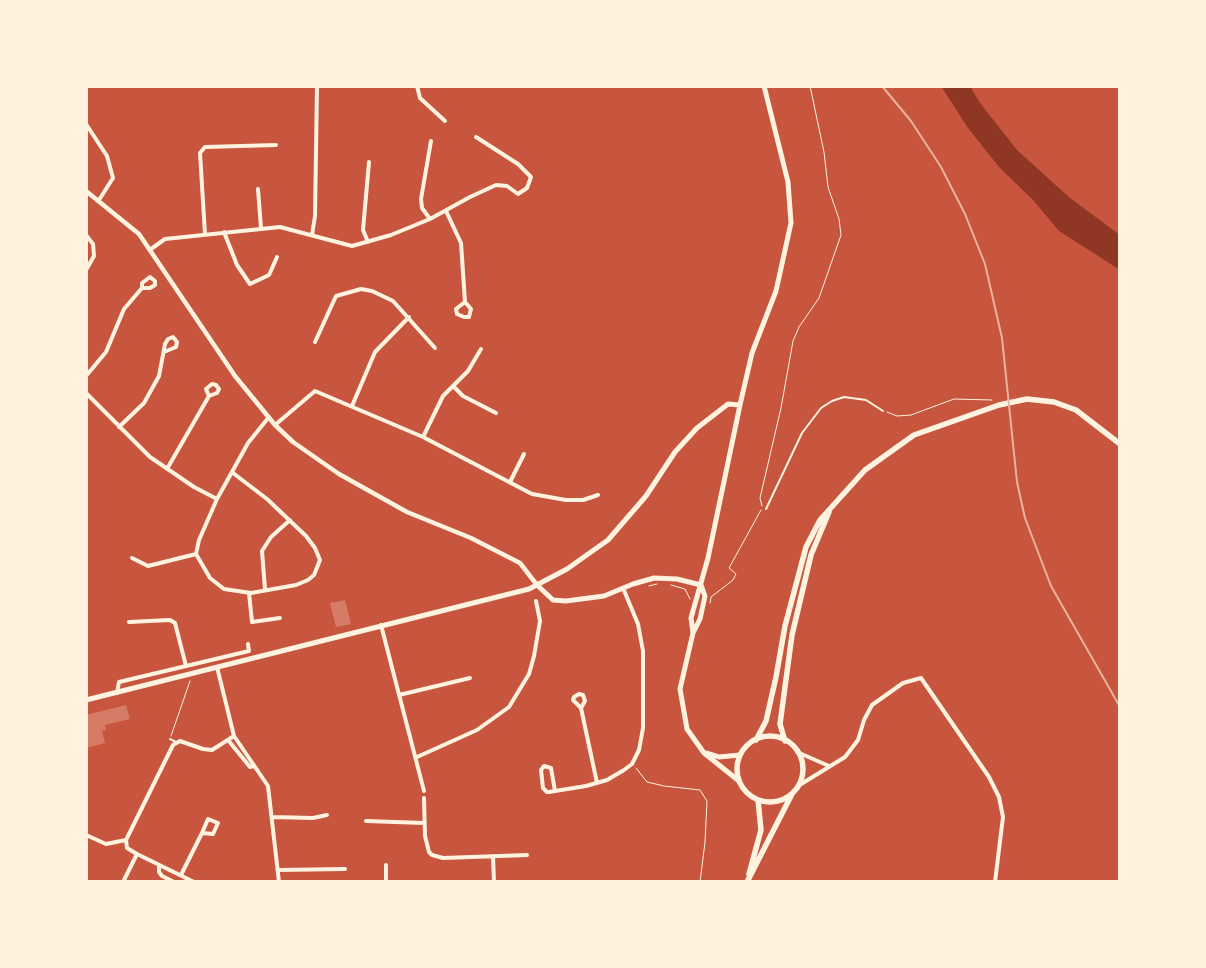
<!DOCTYPE html>
<html>
<head>
<meta charset="utf-8">
<style>
	body { margin:0 }
	#map { position:relative; width:1206px; height:968px; overflow:hidden; background:#c8553d; font-family:"Work Sans",sans-serif }
	canvas { display:block }
	.frame { position:absolute; inset:0; border:88px solid #fff3e0; pointer-events:none }
</style>
</head>
<body>
<div id="map">
<canvas width="1206" height="968"></canvas>
<div class="frame"></div>
</div>
<script>
const context = document.querySelector('canvas').getContext('2d');
context.lineJoin = 'round';
function fillPath(path, color) { context.fillStyle = color; context.fill(path, 'evenodd'); }
const poly = rows => new Path2D(rows.map(r => 'M' + r).join(''));
function strokePath(path, color, width, dash) { context.strokeStyle = color; context.lineWidth = width; context.lineCap = dash ? 'butt' : 'round'; context.setLineDash(dash || []); context.stroke(path); }
fillPath(poly([
	[941,86,970,86,980,103,1017,150,1070,198,1120,235,1120,270,1059,231,1033,200,999,167,968,128]
]), '#8f3625');
fillPath(poly([
	[345,600,351,624,336,627,330,603],
	[126,705,130,719,105,725,106,730,102,731,105,743,86,748,86,715]
]), '#d67c66');
strokePath(poly([
	[887,412,897,416,911,415,954,399,992,400],
	[762,506,760,498,781,408,793,341,799,327,819,298,841,235,839,219,828,187,824,152,810,86],
	[671,585,685,589,690,599],
	[649,586,657,584],
	[710,603,711,597,733,580,736,574,729,568,761,510],
	[171,736,190,681],
	[636,768,647,782,664,786,700,790,707,801,705,842,700,882]
]), '#fff3e0', 1);
strokePath(poly([
	[766,509,802,433,821,408,832,401,844,397,866,400,883,411],
	[170,739,176,742]
]), '#fff3e0', 2);
strokePath(poly([
	[417,86,420,98,445,121],
	[86,124,107,156,113,178,99,200],
	[258,189,261,228],
	[446,211,461,243,465,302,471,309,469,317,464,317,457,314,456,309,465,302],
	[430,219,422,208,421,199,431,141],
	[224,232,237,265,250,284,269,275,277,257],
	[205,234,200,153,205,147,276,145],
	[86,235,93,244,94,256,86,270],
	[312,235,315,216,317,86],
	[368,242,363,230,369,162],
	[151,249,165,239,280,227,352,246,391,235,430,219,470,197,496,185,507,186,518,194,527,188,531,177,518,164,476,137],
	[315,342,336,296,361,289,372,291,393,301,435,348],
	[86,376,106,352,124,309,142,288,142,283,150,277,155,281,155,285,150,288,142,288],
	[453,386,463,396,496,413],
	[86,393,150,457,194,487,217,499],
	[352,406,375,352,409,317],
	[275,425,315,391,423,437,532,494,566,500,583,500,598,495],
	[119,427,144,403,159,376,165,344,168,339,173,337,177,342,176,347,164,352],
	[423,437,443,396,468,371,481,349],
	[167,469,209,396,206,389,212,384,216,385,219,389,217,393,209,396],
	[233,473,267,499,306,536,315,548,320,560,314,575,308,580,296,585,251,593,224,589,210,578,196,554,199,540,217,499,248,443,269,417],
	[510,482,524,454],
	[132,558,148,566,196,554],
	[265,589,262,551,271,537,290,520],
	[249,593,252,622,280,618],
	[129,622,170,620,175,623,186,666],
	[381,625,424,791],
	[217,667,234,736,268,786,279,882],
	[117,693,119,682,249,651,248,644],
	[399,695,470,678],
	[581,708,585,701,583,695,579,694,574,697,573,700,581,708,597,783],
	[228,740,250,767,254,766],
	[797,752,829,766],
	[417,757,477,730,509,707,529,674,534,656,540,621,536,601],
	[798,786,845,757,858,740,864,720,872,705,903,683,921,678,989,777,999,797,1003,817,995,882],
	[555,791,551,768,544,766,541,770,543,788,547,792,549,792,586,786,607,780,624,770,632,764,639,750,643,728,643,651,638,624,623,588],
	[424,798,425,836,429,852,432,855,443,858,527,855],
	[273,817,313,818,327,815],
	[366,821,424,823],
	[86,835,106,844,126,840],
	[126,840,173,745,180,741,203,749,212,750,234,736],
	[126,840,127,848,137,854,194,882],
	[493,856,494,882],
	[159,865,159,872,162,876,174,882],
	[279,870,345,869],
	[181,875,202,833,208,819,218,823,213,834,202,833],
	[123,882,137,854],
	[386,882,386,865]
]), '#fff3e0', 4);
strokePath(poly([
	[86,191,139,234,235,376,275,425,293,442,339,474,407,512,471,538,520,563,537,585]
]), '#fff3e0', 4.5);
strokePath(poly([
	[537,585,553,600,566,601,604,596,633,584,654,578,677,579,701,585],
	[701,585,705,596,700,619,693,633,680,689,687,729,704,753,739,781],
	[693,633,691,618,708,558,740,405,752,353,776,291,791,223,788,182,764,86],
	[86,700,529,589,567,569,608,540,646,496,675,452,697,428,728,404,740,405],
	[707,753,719,757,740,755]
]), '#fff3e0', 5);
strokePath(poly([
	'737 769a33 33 0 1 1 66 0a33 33 0 1 1-66 0Z',
	[756,740,766,721,776,677,785,626,806,547,820,520,865,470,914,435,999,405,1027,399,1054,402,1076,410,1120,444],
	[785,741,780,724,792,635,811,555,829,512],
	[749,874,761,830,758,800],
	[747,882,792,794]
]), '#fff3e0', 5.5);
strokePath(poly([
	[882,86,911,121,941,167,965,214,985,264,1002,338,1017,482,1025,518,1051,586,1120,707]
]), '#e9b49f', 2);
</script>
</body>
</html>
